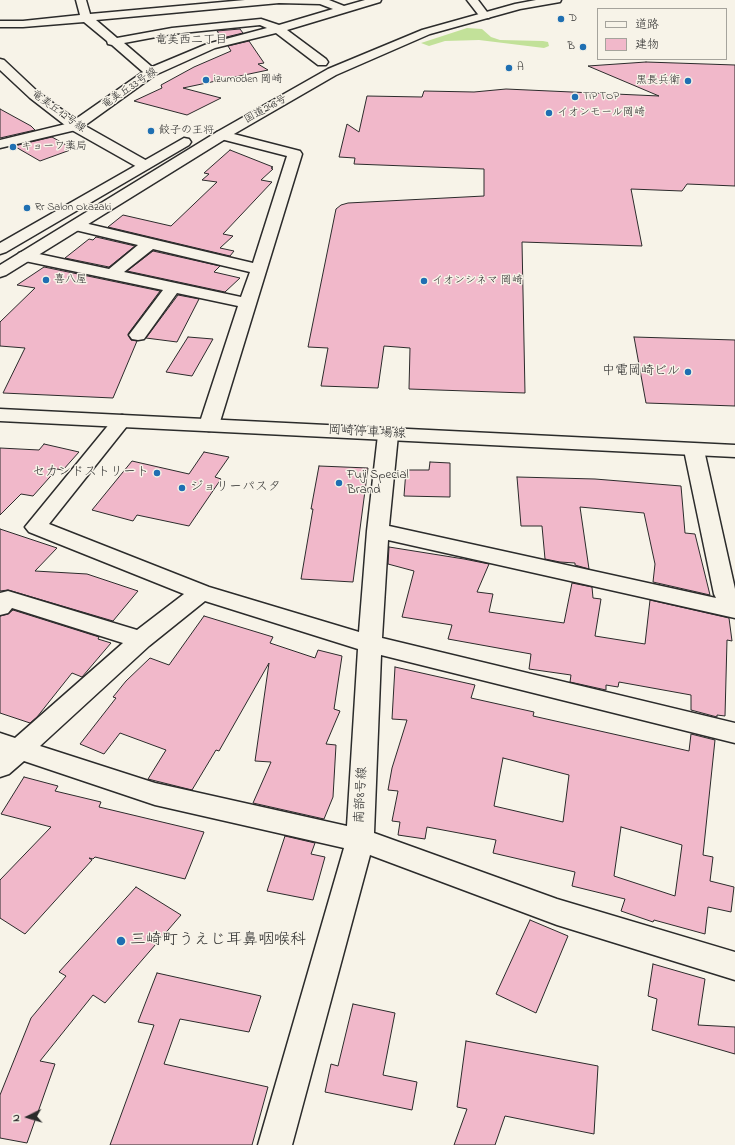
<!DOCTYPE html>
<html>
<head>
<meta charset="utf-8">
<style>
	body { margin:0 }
	#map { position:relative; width:735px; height:1145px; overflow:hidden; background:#f7f3e8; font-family:"Indie Flower","Klee One",sans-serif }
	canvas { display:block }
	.legend { position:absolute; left:597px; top:8px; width:130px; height:52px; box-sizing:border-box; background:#f7f3e8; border:1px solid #a5a39c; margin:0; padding:5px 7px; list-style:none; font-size:12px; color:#2b2b2b }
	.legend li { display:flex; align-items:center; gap:8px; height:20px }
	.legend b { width:20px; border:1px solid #a5a39c }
	.north { position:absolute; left:8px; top:1097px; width:40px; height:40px; -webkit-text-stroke:3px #f7f3e8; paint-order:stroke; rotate:265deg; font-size:11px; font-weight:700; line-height:16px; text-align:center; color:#2b2b2b }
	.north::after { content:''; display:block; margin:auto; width:14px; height:18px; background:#2b2b2b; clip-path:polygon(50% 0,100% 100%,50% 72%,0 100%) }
</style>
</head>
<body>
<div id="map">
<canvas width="735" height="1145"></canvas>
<ul class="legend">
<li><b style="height:5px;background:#f7f3e8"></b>道路</li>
<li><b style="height:11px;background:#f1b8ca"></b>建物</li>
</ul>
<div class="north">N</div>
</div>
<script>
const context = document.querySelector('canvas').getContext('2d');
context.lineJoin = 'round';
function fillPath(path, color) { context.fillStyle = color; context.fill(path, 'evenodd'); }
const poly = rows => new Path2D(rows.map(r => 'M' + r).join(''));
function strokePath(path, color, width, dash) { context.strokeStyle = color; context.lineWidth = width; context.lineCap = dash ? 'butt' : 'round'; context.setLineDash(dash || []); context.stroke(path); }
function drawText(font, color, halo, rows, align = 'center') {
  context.font = font + ' "Indie Flower","Klee One",sans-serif'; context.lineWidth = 3; context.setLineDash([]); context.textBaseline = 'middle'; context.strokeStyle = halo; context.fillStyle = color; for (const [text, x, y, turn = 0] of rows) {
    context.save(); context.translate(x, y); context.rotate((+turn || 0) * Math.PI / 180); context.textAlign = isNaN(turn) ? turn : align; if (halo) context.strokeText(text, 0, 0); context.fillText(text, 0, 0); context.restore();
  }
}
fillPath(poly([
	[467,28,482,29,491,37,500,40,543,41,548,42,549,46,544,48,479,40,445,41,429,46,421,43]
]), '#c2e199');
const building = poly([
	[240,29,243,33,222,38,217,31,240,29],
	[249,41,264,63,258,64,268,70,183,88,221,98,187,115,134,101,162,88,161,85,194,67,231,51,228,46,249,41],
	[646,62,735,65,735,186,687,184,682,191,631,189,642,246,522,242,525,393,409,389,410,348,384,346,378,388,321,386,328,348,308,347,336,209,341,205,348,203,484,196,484,169,354,164,355,158,339,157,347,124,359,132,367,96,422,97,424,91,474,92,506,89,659,96,588,66,646,62],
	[0,109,31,126,35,130,0,138,0,109],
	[52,137,73,149,40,161,14,146,52,137],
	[230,150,273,167,271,168,273,169,261,180,272,182,223,234,233,236,220,248,234,251,230,256,108,227,123,215,171,226,217,182,202,180,209,174,204,173,230,150],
	[96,237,135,246,109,267,65,258,89,239,93,240,96,237],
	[153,251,220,266,214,272,240,278,225,292,127,271,153,251],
	[44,267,160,291,128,334,131,340,137,341,113,398,3,393,25,348,0,346,0,322,35,288,17,285,44,267],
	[178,295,199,299,177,342,146,338,178,295],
	[188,337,213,339,192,376,166,372,188,337],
	[634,337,735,340,735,406,646,403,634,337],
	[44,444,79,452,63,470,57,469,33,496,21,494,0,515,0,448,39,450,44,444],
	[204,452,229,457,215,477,221,479,189,526,137,515,133,521,92,510,132,461,189,474,204,452],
	[430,462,450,463,450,497,404,496,406,470,429,470,430,462],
	[319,466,368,468,353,582,301,579,313,509,311,509,319,466],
	[517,477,595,479,681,486,685,533,695,534,710,595,653,582,655,564,644,513,580,507,589,569,575,565,575,563,560,562,545,559,542,526,521,526,517,477],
	[0,529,57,548,35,571,87,574,138,591,113,621,8,590,0,591,0,529],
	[389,547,464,559,489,564,477,592,493,594,489,612,564,623,572,583,592,587,593,598,601,599,595,636,645,644,650,600,729,618,732,641,727,640,725,716,717,715,717,717,691,710,691,695,619,682,618,687,606,685,606,690,570,682,571,675,529,669,531,654,448,639,452,625,402,617,414,571,388,564,389,547],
	[13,610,99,637,98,639,111,643,82,677,72,673,37,717,30,723,0,713,0,616,8,614,13,610],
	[204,616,273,637,270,643,315,658,318,650,342,656,334,709,340,711,326,744,336,745,333,797,324,819,253,803,271,762,255,761,269,663,219,751,216,750,192,790,148,779,166,750,120,733,104,754,80,744,116,698,113,697,126,681,150,658,169,665,204,616],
	[395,667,475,685,471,698,534,712,533,716,689,751,691,734,715,740,703,855,713,857,710,881,734,887,731,912,708,907,705,934,654,920,653,922,621,911,625,899,572,886,575,872,493,853,496,840,427,827,425,839,398,835,400,822,392,821,398,791,388,790,392,768,407,720,392,719,395,667],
	[503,758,569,775,563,822,494,806,503,758],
	[621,827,682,845,675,896,614,876,621,827],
	[24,777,58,786,55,791,101,802,99,807,204,832,185,879,95,857,93,859,89,858,92,860,25,934,0,918,0,880,51,827,1,814,24,777],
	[285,836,315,843,311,854,325,857,313,900,267,891,285,836],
	[136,887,181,915,105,1003,93,995,40,1061,55,1064,27,1143,0,1138,0,1095,31,1018,66,976,59,972,136,887],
	[530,920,568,936,536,1013,496,994,530,920],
	[653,964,705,979,698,1025,735,1027,735,1054,652,1030,657,999,648,996,653,964],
	[157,973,261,996,249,1032,180,1019,164,1064,268,1087,252,1145,110,1145,154,1025,138,1022,157,973],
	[353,1004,395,1013,383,1075,417,1082,412,1110,325,1092,331,1064,338,1066,353,1004],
	[466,1041,598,1066,594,1134,505,1116,495,1145,454,1145,467,1109,457,1107,466,1041]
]);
fillPath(building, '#f1b8ca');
strokePath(building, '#2b2b2b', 1);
const minor = poly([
	[76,0,86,0,90,14,245,0,329,0,344,6,365,0,381,0,380,2,287,30,326,59,328,62,326,65,318,65,276,33,215,48,155,75,80,129,0,148,0,140,70,123,143,72,112,45,108,44,107,41,84,22,23,27,0,27,0,21,23,21,80,15,76,0],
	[279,3,320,4,333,9,279,25,261,19,172,28,117,38,96,20,279,3],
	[260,25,267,28,207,44,152,67,124,43,172,34,260,25],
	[222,131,300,151,302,154,219,425,216,429,209,431,202,429,199,425,238,306,177,293,144,339,138,340,132,339,129,335,163,290,25,261,19,259,17,256,19,253,25,251,109,269,138,245,71,229,68,226,71,223,76,221,253,263,287,156,217,138,215,135,217,132,222,131],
	[153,249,250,272,241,297,124,272,153,249],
	[122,415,129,417,131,421,49,524,209,587,359,632,367,531,378,435,381,431,388,429,395,431,398,435,389,526,716,598,714,594,684,450,687,446,694,444,701,446,704,450,735,589,735,618,388,540,382,638,735,723,735,743,381,655,374,833,557,899,735,952,735,980,557,925,370,855,292,1145,258,1145,344,848,155,805,24,761,9,774,0,777,0,733,15,738,123,643,12,608,8,613,0,615,0,593,8,591,137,630,184,594,29,532,25,527,115,417,122,415],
	[205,601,358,649,347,826,155,783,40,746,149,646,205,601]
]);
const tertiary = poly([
	[467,0,478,0,490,16,489,18,481,18,467,0],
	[0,59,4,60,38,92,80,123,149,162,151,165,149,168,139,168,70,129,30,98,0,70,0,59]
]);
const secondary = poly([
	[0,409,735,445,735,457,0,421,0,409]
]);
const trunk = poly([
	[536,0,561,0,560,2,520,9,430,34,336,75,227,138,6,275,0,277,0,265,217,132,328,69,422,30,515,4,536,0],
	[184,138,189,139,191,142,189,145,6,252,0,254,0,243,184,138]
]);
strokePath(minor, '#2b2b2b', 3);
strokePath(tertiary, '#2b2b2b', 3);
strokePath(secondary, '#2b2b2b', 3);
strokePath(trunk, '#2b2b2b', 3);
fillPath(minor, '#f7f3e8');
fillPath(tertiary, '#f7f3e8');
fillPath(secondary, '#f7f3e8');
fillPath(trunk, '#f7f3e8');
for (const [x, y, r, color] of [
	[561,19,4,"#1f6fb2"],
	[583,47,4,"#1f6fb2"],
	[509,68,4,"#1f6fb2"],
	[206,80,4,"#1f6fb2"],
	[688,81,4,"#1f6fb2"],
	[575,97,4,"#1f6fb2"],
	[549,113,4,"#1f6fb2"],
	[151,131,4,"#1f6fb2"],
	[13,147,4,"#1f6fb2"],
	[27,208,4,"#1f6fb2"],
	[46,280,4,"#1f6fb2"],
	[424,281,4,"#1f6fb2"],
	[688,372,4,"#1f6fb2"],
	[157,473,4,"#1f6fb2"],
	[339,483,4,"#1f6fb2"],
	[182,488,4,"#1f6fb2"],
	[121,941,5,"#1f6fb2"]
]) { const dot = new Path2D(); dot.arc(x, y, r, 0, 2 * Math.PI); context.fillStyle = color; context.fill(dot); strokePath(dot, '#f7f3e8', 1.5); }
drawText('11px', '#2b2b2b', '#f7f3e8', [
	["D",569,19],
	["B",575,47,"right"],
	["A",517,68],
	["izumoden 岡崎",214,80],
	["黒長兵衛",680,81,"right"],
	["TiP TOP",583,97],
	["イオンモール岡崎",557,113],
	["餃子の王将",159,131],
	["キョーワ薬局",21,147],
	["Rr Salon Okazaki",35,208],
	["喜八屋",54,280],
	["イオンシネマ 岡崎",432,281]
], 'left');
drawText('11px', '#2b2b2b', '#f7f3e8', [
	["竜美丘33号線",130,89,-34],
	["国道248号",266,110,-29],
	["竜美丘12号線",58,112,36]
]);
drawText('12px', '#2b2b2b', '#f7f3e8', [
	["竜美西二丁目",191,41]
]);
drawText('13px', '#2b2b2b', '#f7f3e8', [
	["中電岡崎ビル",680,372],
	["セカンドストリート",149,473],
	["Fuji Special",347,476,"left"],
	["Brand",347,491,"left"],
	["ジョリーパスタ",190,488,"left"]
], 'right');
drawText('13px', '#2b2b2b', '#f7f3e8', [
	["岡崎停車場線",367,433,3],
	["南部8号線",362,795,-87]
]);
drawText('16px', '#2b2b2b', '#f7f3e8', [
	["三崎町うえじ耳鼻咽喉科",130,941]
], 'left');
</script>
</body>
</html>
